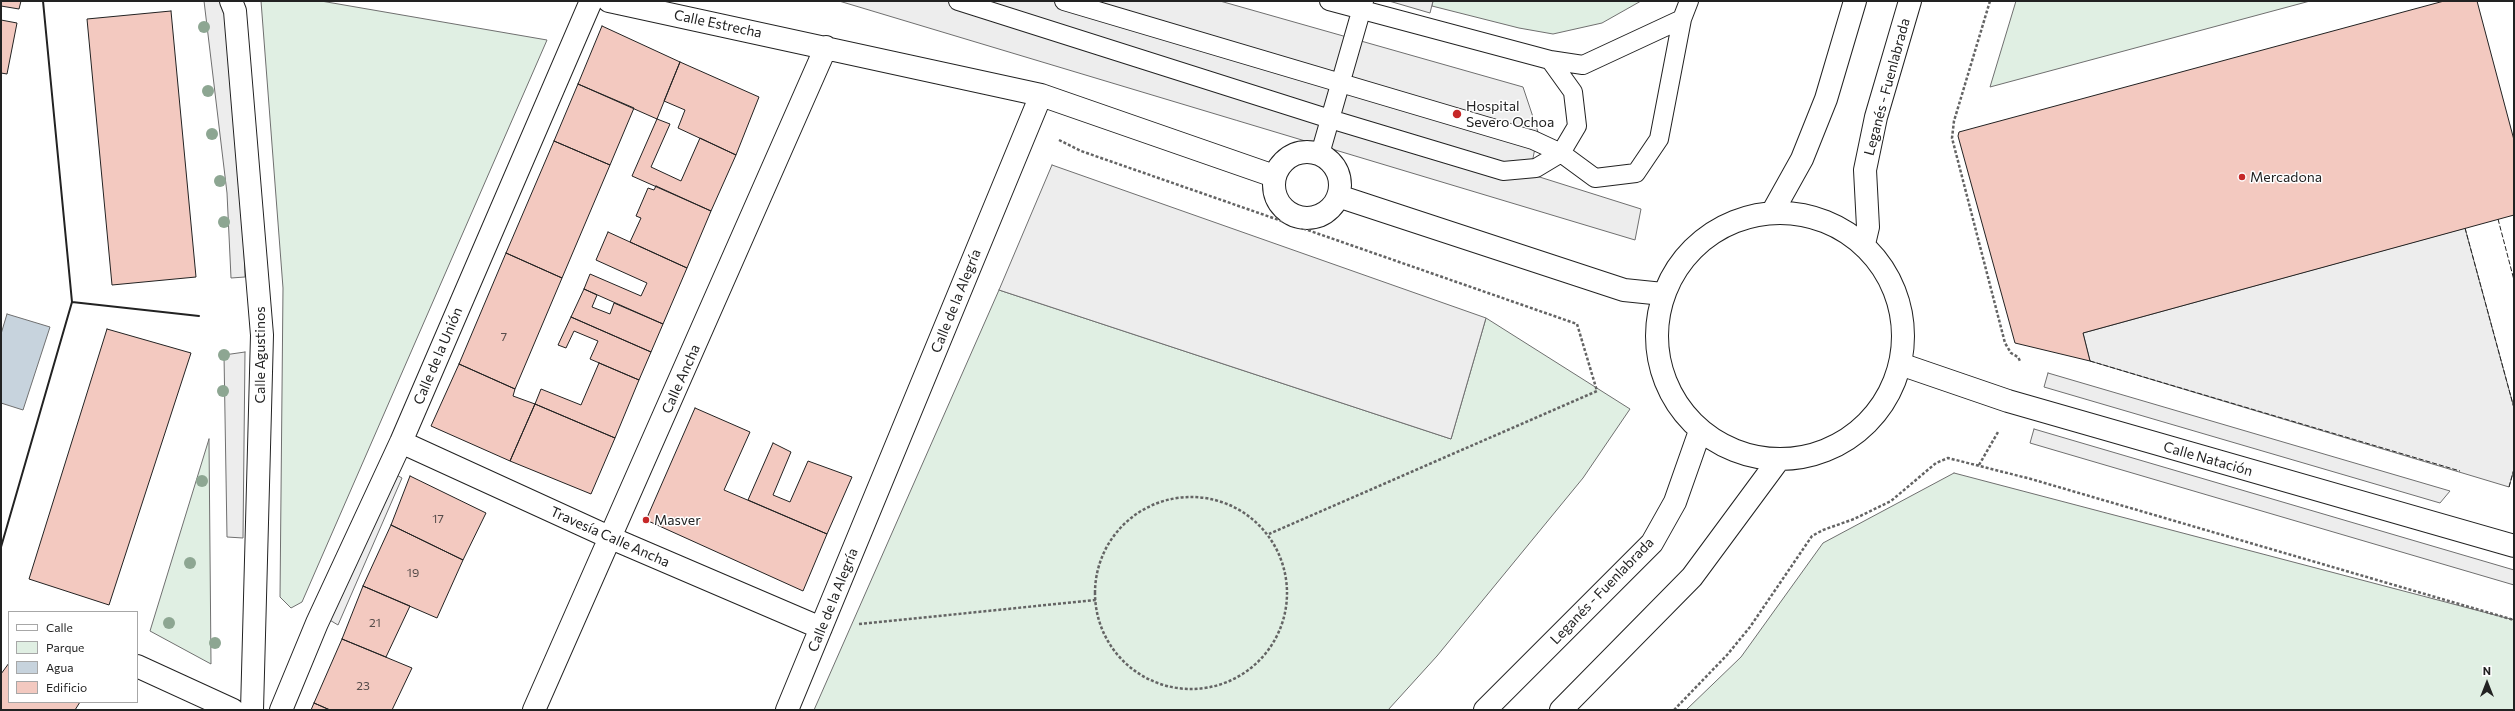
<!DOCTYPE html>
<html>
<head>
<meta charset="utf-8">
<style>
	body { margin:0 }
	#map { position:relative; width:2515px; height:711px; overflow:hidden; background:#fff; font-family:Commissioner,sans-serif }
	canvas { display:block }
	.frame { position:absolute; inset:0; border:2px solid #222; pointer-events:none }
	.legend { position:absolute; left:8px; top:611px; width:130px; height:92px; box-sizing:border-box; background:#fff; border:1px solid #a7a7a7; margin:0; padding:5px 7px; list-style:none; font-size:12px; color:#222 }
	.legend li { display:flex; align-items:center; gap:8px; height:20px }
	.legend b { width:20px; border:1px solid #a7a7a7 }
	.north { position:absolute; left:2467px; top:663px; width:40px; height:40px; -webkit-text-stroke:3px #fff; paint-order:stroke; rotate:0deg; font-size:11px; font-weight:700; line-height:16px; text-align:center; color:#222 }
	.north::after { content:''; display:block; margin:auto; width:14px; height:18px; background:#222; clip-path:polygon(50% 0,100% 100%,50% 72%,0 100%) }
</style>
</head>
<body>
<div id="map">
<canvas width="2515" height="711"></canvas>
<div class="frame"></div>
<ul class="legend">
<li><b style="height:5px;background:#fff"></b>Calle</li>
<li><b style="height:11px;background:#e0efe3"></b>Parque</li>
<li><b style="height:11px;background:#c7d3dd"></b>Agua</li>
<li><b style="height:11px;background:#f3c9c0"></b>Edificio</li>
</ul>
<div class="north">N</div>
</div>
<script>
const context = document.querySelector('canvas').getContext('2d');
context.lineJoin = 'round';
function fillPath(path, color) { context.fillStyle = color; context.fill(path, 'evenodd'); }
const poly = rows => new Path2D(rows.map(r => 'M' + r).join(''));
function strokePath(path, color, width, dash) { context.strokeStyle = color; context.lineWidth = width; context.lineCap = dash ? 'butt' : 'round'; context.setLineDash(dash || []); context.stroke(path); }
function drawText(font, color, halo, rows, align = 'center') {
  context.font = font + ' Commissioner,sans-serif'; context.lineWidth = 3; context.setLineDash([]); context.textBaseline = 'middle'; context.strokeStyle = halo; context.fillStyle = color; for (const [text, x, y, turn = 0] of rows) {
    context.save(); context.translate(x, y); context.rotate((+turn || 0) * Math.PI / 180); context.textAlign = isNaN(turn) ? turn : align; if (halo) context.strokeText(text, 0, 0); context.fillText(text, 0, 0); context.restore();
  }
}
const green = poly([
	[261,1,321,1,547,40,302,602,291,608,280,597,283,288,261,1],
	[1433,1,1641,1,1602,23,1553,34,1519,28,1432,6,1433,1],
	[2016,1,2310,1,1990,87,2016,1],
	[999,290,1451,439,1486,318,1630,409,1583,478,1437,656,1388,710,814,710,999,290],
	[209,439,211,664,150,631,209,439],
	[1954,473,2514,620,2514,710,1686,710,1741,657,1823,543,1954,473]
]);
fillPath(green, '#e0efe3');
strokePath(green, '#6f6f6f', 1);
const parking = poly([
	[204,1,220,1,226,16,242,191,245,277,231,278,227,193,204,1],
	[839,1,1220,1,1523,87,1538,132,1530,174,1641,209,1635,240,839,1],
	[1389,1,1433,1,1430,13,1389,1],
	[1052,165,1486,318,1451,439,999,290,1052,165],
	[2465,228,2514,408,2514,469,2509,487,2090,361,2083,333,2465,228],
	[245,352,243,538,227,537,224,355,245,352],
	[2048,373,2450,491,2440,503,2044,387,2048,373],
	[2034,429,2514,570,2514,585,2030,443,2034,429],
	[393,473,402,478,338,625,328,619,393,473]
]);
fillPath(parking, '#ededed');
strokePath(parking, '#6f6f6f', 1);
const water = poly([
	[7,314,50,327,23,410,1,403,1,334,7,314]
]);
fillPath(water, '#c7d3dd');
strokePath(water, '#6f6f6f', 1);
const building = poly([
	[1,1,21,1,19,9,1,6,1,1],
	[2444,1,2477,1,2514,140,2514,215,2083,333,2090,361,2015,343,1958,136,1959,132,2444,1],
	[171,11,196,277,112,285,87,19,171,11],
	[1,20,17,23,7,74,1,73,1,20],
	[602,26,680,62,657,119,578,84,602,26],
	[680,62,759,97,736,155,678,128,685,110,664,101,680,62],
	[578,84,634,108,610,165,554,141,578,84],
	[657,119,670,124,651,167,681,181,700,138,736,155,711,211,632,176,657,119],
	[554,141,610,165,562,278,506,253,554,141],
	[656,186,711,211,687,268,630,242,641,218,636,216,648,188,654,190,656,186],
	[608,232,687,268,663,324,584,289,590,274,641,296,647,283,596,260,608,232],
	[506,253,562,278,515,389,459,364,506,253],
	[584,289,597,295,592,307,610,314,614,303,663,324,651,352,571,317,584,289],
	[571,317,651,352,639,380,590,359,598,341,574,331,566,348,558,345,571,317],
	[107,329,191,353,109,605,29,579,107,329],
	[599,363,639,380,615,438,535,404,541,389,581,405,599,363],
	[459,364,515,389,513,396,535,404,510,461,431,426,459,364],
	[535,404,615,438,591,494,510,461,535,404],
	[695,408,750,432,724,490,827,534,803,591,646,520,695,408],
	[773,443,791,452,773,495,790,502,808,461,852,477,827,534,748,500,773,443],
	[410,476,486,513,463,560,391,525,410,476],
	[391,525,463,560,437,618,363,586,391,525],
	[363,586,410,606,386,657,342,639,363,586],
	[342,639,412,668,392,710,330,710,314,703,342,639],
	[9,663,9,702,80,702,75,710,1,710,1,674,9,663],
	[314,703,330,710,311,710,314,703]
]);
fillPath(building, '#f3c9c0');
strokePath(building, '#222', 1);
const lane = poly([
	[958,1,1330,119,1503,171,1536,168,1561,153,1577,126,1573,92,1550,60],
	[1064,1,1533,140,1561,153,1595,178,1636,173,1659,139,1682,19,1689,1],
	[1329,1,1550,60,1583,65,1682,19],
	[1320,154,1364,1]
]);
const street = poly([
	[231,1,235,11,262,335,252,710],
	[609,1,1041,95,787,710],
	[1041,95,1274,176],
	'1274 185a33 33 0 1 1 66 0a33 33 0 1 1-66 0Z',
	[1338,196,1624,290,1663,294],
	[1903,365,2008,401,2514,546],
	[401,442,611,538,821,628],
	[137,666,233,710],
	[281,710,317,623,401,442,591,1],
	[534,710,826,47]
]);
const highway = poly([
	[1773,211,1802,159,1826,99,1855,1],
	'1657 336a123 123 0 1 1 246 0a123 123 0 1 1-246 0Z',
	[1864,244,1868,227,1865,170,1876,117,1910,1],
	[1485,710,1652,543,1675,502,1700,431],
	[1561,710,1692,577,1777,462]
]);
strokePath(lane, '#222', 20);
strokePath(street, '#222', 24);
strokePath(highway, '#222', 24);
strokePath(poly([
	[1990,1,1954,121,1952,138,2005,343,2011,353,2018,357,2020,361],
	[1059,140,1081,151,1577,324,1597,391,1269,534],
	[1979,465,1998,432],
	'1095 593a96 96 0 1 1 192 0a96 96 0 1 1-192 0Z',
	[859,624,1096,600],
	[1674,710,1727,655,1750,627,1812,536,1823,530,1854,519,1891,501,1936,463,1948,458,2031,479,2514,620]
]), '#646464', 2.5, [3, 2]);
strokePath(lane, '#fff', 18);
strokePath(street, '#fff', 22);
strokePath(highway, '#fff', 22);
strokePath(poly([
	[2498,219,2514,280],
	[2465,228,2514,408],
	[2090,361,2460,471],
	[2509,487,2514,469]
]), '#222', 1, [5, 2]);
strokePath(poly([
	[43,1,72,302,199,316],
	[1,547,72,302]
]), '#222', 2);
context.fillStyle = '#8da692';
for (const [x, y] of [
	[204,27],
	[208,91],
	[212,134],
	[220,181],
	[224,222],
	[224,355],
	[223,391],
	[202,481],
	[190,563],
	[169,623],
	[215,643]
]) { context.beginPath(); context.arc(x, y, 6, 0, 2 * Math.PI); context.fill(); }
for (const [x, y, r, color] of [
	[1457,114,5,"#c62828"],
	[2242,177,4,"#c62828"],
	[646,520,4,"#c62828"]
]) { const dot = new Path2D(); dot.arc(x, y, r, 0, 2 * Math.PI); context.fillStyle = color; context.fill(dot); strokePath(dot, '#fff', 1.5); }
drawText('12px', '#564c4a', null, [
	["7",504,337],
	["17",438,519],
	["19",413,573],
	["21",375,623],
	["23",363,686]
]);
drawText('14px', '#222', '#fff', [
	["Calle Estrecha",718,24,12],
	["Leganés - Fuenlabrada",1887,87,-75],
	["Calle de la Alegría",956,301,-68],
	["Calle Agustinos",260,355,-90],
	["Calle de la Unión",438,356,-67],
	["Calle Ancha",681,379,-66],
	["Calle Natación",2208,459,16],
	["Travesía Calle Ancha",610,537,24],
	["Leganés - Fuenlabrada",1602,591,-46],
	["Calle de la Alegría",833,600,-68]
]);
drawText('14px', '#222', '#fff', [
	["Hospital",1466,106],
	["Severo Ochoa",1466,122],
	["Mercadona",2250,177],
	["Masver",654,520]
], 'left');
</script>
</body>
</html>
